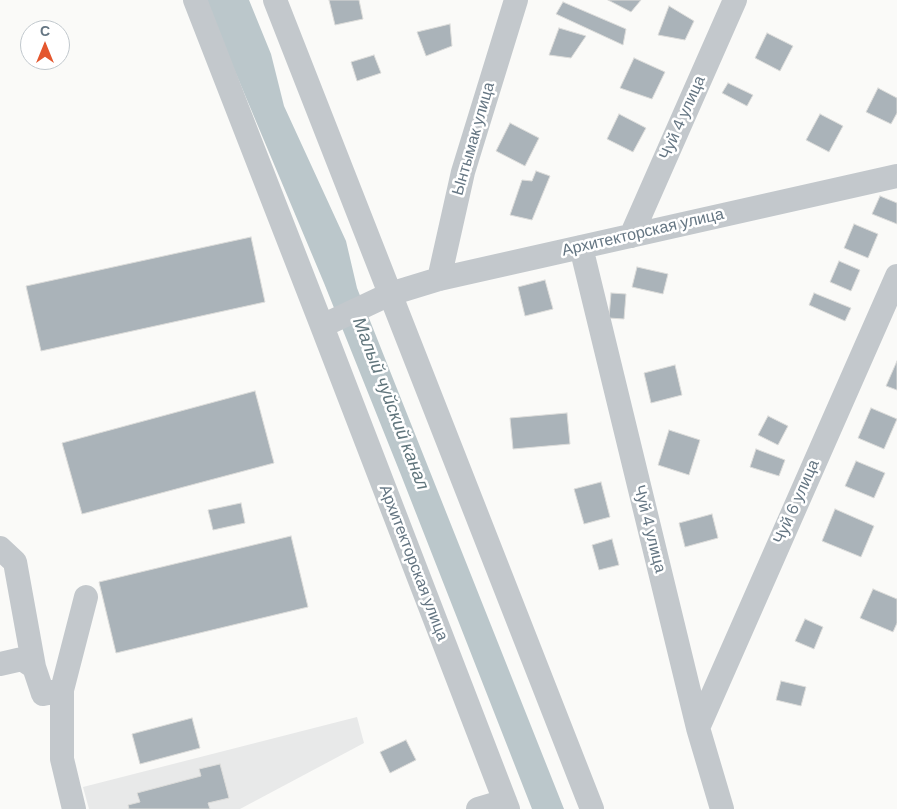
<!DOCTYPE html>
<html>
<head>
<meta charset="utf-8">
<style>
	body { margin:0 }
	#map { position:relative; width:897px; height:809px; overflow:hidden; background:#fafaf8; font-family:"DM Sans",sans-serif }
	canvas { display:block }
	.north { position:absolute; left:20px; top:20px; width:50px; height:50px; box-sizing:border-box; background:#fff; border:1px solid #c1c8cd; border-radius:50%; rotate:0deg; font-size:14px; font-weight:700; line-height:20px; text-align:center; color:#657683 }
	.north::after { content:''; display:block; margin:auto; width:18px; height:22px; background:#e4572e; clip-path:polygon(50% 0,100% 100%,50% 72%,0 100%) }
</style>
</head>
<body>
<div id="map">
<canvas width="897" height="809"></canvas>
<div class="north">С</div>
</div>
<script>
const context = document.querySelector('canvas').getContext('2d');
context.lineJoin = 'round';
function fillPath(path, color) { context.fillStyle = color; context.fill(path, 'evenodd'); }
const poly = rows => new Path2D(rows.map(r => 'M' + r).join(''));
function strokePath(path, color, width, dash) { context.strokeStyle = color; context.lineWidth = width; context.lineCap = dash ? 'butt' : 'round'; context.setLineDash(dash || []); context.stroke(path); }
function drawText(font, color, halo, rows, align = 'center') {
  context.font = font + ' "DM Sans",sans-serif'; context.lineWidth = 5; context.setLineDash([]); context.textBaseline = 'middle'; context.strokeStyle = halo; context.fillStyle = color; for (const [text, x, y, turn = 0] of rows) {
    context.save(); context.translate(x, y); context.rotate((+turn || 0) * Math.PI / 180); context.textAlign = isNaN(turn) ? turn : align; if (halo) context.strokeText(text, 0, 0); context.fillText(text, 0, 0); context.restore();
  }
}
fillPath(poly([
	[357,717,364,743,240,809,89,809,83,787]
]), '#e8e9e9');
fillPath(poly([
	[205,0,249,0,271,54,284,106,346,241,357,288,564,809,532,809,401,475,324,283]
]), '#bbc7cb');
const building = poly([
	[329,0,359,0,363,19,335,25,329,0],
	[608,0,641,0,631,12,608,0],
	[563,2,626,29,623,45,556,14,563,2],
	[669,6,694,21,685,40,658,35,669,6],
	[450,24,452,46,426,56,417,32,450,24],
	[559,28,586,36,571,58,549,55,559,28],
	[767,33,793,46,780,71,755,58,767,33],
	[374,55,381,73,357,81,351,62,374,55],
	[634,58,665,72,652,99,620,88,634,58],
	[728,83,753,95,747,106,722,93,728,83],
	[878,88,897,98,897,113,891,124,866,112,878,88],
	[619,114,646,128,633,152,607,139,619,114],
	[820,114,843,126,829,152,806,140,820,114],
	[510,123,539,138,525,166,496,151,510,123],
	[536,171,550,176,532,220,510,215,522,180,532,181,536,171],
	[880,196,897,203,897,224,872,214,880,196],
	[854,224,878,234,868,258,844,248,854,224],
	[251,237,265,302,41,351,26,286,251,237],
	[839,261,860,270,851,291,830,282,839,261],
	[637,267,668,274,663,294,632,287,637,267],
	[545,280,553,309,525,316,518,287,545,280],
	[611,293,626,294,624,319,609,318,611,293],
	[814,293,851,308,845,321,809,305,814,293],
	[897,361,897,390,886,386,897,361],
	[675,365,682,395,651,403,644,373,675,365],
	[255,391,274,463,82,514,62,443,255,391],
	[871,408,897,419,884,449,858,438,871,408],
	[567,413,570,444,513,449,510,418,567,413],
	[768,416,788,426,778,445,758,435,768,416],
	[669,430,700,440,689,475,658,465,669,430],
	[756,449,785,460,779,476,750,467,756,449],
	[856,461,885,473,874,498,845,486,856,461],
	[601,482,610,517,584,524,574,489,601,482],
	[241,503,245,523,213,530,208,510,241,503],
	[835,509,874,526,861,557,822,541,835,509],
	[712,514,718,538,685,547,679,523,712,514],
	[291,536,308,607,116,653,99,582,291,536],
	[612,539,619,565,599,570,592,545,612,539],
	[873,589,897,599,897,623,893,632,860,618,873,589],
	[805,619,823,627,814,649,795,641,805,619],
	[781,681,806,687,801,706,776,700,781,681],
	[192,718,200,748,140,764,132,734,192,718],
	[406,740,416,760,390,773,380,752,406,740],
	[220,764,229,798,208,803,210,809,129,809,128,805,140,802,137,793,201,776,199,769,220,764]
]);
fillPath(building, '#aab3b9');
strokePath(building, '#dcdcda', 1);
strokePath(poly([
	[195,0,322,326],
	[275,0,592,809],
	[631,236,735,0],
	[581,247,698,728,722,809],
	[439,279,463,172,516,0],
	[0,548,15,562,34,667,43,694,62,690,86,597],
	[0,664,22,659,34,667],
	[62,690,62,759,74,809],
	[698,728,897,276],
	[478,809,505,801],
	[508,809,322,326,390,294,439,279,897,176]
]), '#c3c8cc', 24);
drawText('16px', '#657683', '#fff', [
	["Чуй 4 улица",683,118,-66],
	["Ынтымак улица",474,139,-74],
	["Архитекторская улица",643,233,-13],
	["Чуй 6 улица",797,502,-66],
	["Чуй 4 улица",649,529,76],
	["Архитекторская улица",413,563,69]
]);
drawText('italic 18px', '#60757c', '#fff', [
	["Малый чуйский канал",390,404,69]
]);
</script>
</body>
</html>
